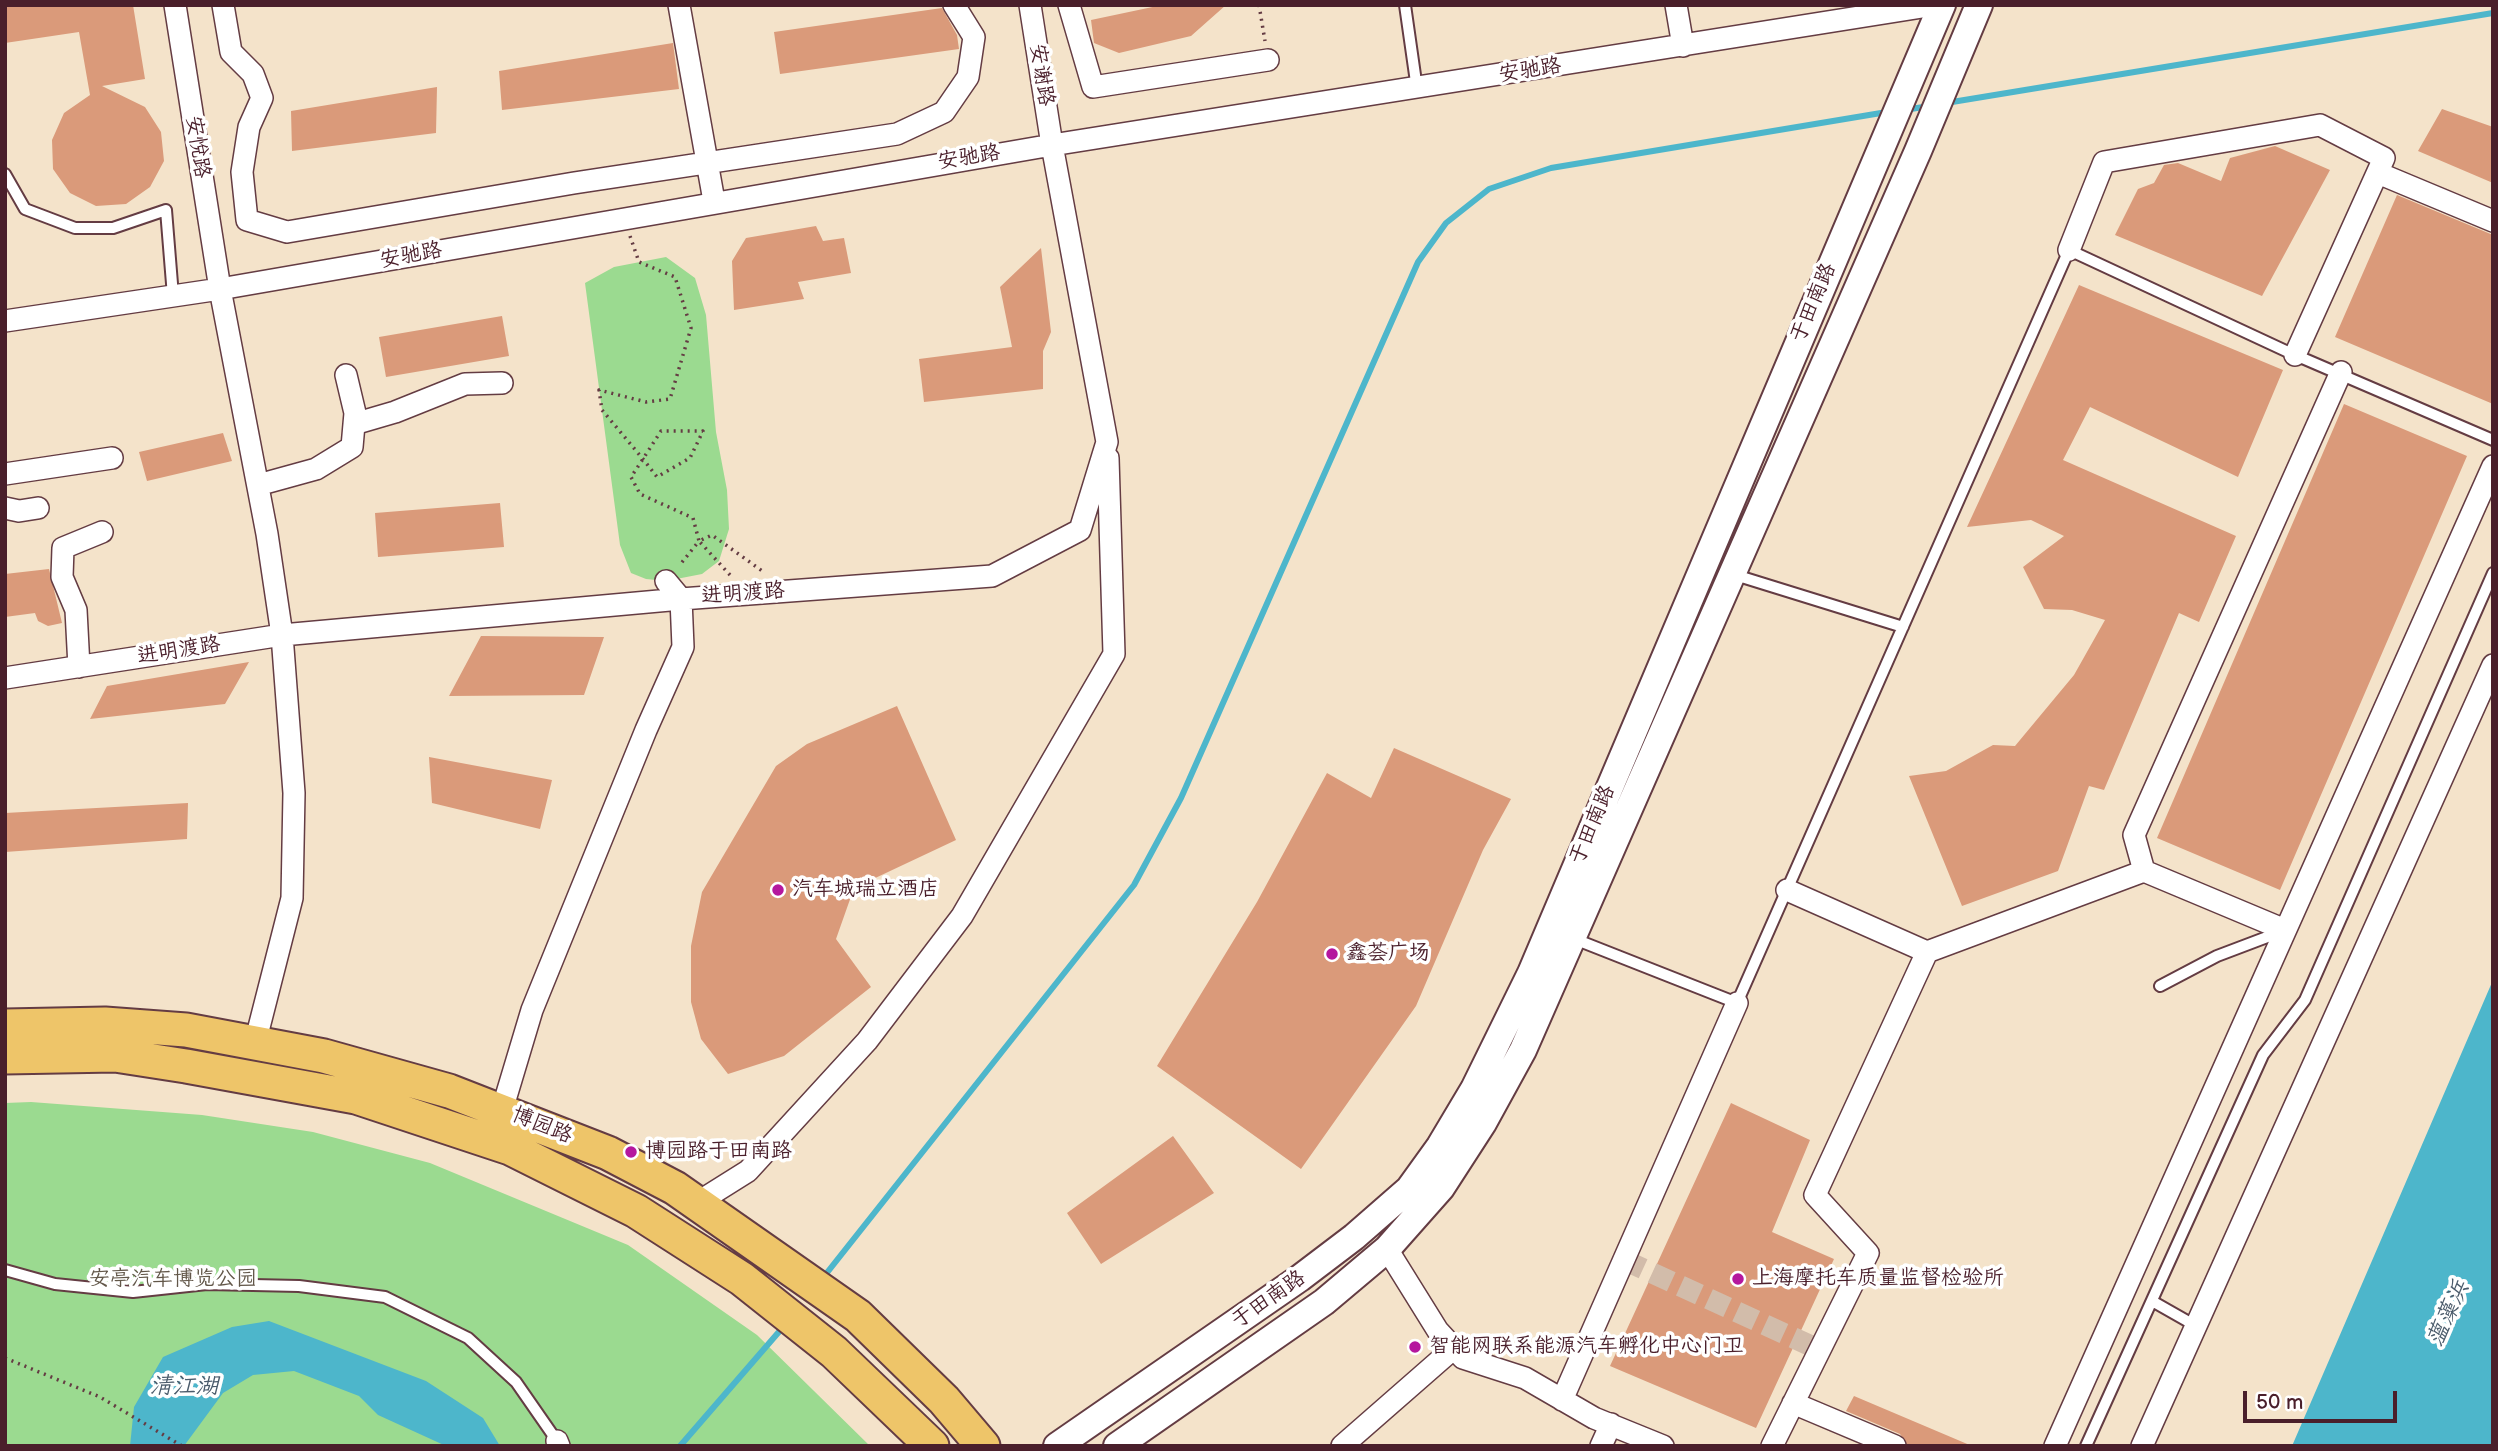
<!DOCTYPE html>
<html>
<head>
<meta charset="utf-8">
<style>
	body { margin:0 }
	#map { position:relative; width:2498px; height:1451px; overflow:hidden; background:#f4e3ca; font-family:"Balsamiq Sans",sans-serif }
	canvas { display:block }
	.frame { position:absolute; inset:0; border:7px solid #4a1f2b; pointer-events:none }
	.scale { position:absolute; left:2243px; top:1391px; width:154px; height:32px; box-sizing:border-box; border:4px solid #4a1f2b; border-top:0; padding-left:9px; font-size:21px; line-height:24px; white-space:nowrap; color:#4a1f2b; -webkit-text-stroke:5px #fff; paint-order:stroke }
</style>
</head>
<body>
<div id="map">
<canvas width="2498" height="1451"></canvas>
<div class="frame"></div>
<div class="scale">50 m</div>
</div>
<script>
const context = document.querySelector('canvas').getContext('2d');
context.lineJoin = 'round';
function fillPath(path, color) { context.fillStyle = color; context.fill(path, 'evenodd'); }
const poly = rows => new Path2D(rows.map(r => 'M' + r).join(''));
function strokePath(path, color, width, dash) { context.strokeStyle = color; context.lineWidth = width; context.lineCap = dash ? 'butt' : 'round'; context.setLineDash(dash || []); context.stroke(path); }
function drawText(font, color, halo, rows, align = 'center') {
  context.font = font + ' "Balsamiq Sans","LXGW WenKai TC",sans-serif'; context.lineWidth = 7; context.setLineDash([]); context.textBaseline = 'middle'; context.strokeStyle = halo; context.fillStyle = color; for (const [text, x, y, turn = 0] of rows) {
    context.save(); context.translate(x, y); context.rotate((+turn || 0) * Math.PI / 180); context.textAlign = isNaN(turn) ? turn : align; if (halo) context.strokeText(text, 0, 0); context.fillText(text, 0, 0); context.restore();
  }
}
fillPath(poly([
	[666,257,695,278,706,315,716,432,727,490,729,529,719,561,702,574,666,581,646,579,631,573,620,545,585,283,614,267],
	[31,1102,202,1115,313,1132,430,1163,628,1245,757,1335,870,1446,5,1446,5,1103]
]), '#9bda90');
fillPath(poly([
	[2493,980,2493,1446,2292,1446,2371,1263],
	[269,1321,426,1381,483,1418,500,1446,446,1446,378,1415,359,1396,294,1371,253,1375,223,1393,184,1446,130,1446,134,1407,163,1357,232,1327]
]), '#4db6cb');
strokePath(poly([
	[1946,103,2493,13],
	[1905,110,1929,106],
	[822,1279,1134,885,1181,798,1418,262,1446,223,1489,189,1551,168,1887,112],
	[680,1446,784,1326]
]), '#4db6cb', 6);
fillPath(poly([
	[5,5,133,5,145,79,102,86,145,107,161,132,164,161,150,187,126,204,96,206,70,193,53,169,52,140,64,113,90,95,79,32,5,43],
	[1162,5,1226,5,1191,36,1119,53,1094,43,1091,20],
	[942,8,957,35,959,49,780,74,774,32],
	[673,43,679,89,502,110,499,71],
	[437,87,436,133,292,151,291,111],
	[2442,109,2493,127,2493,183,2418,151],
	[2275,146,2330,170,2262,296,2115,235,2138,189,2154,183,2164,165,2178,163,2221,181,2230,158],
	[2397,195,2493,235,2493,404,2335,337],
	[816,226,823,241,844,238,851,273,798,282,804,299,734,310,732,261,746,238],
	[1041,248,1051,332,1043,351,1043,389,924,402,919,359,1012,347,1000,287],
	[2079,285,2283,370,2238,477,2090,407,2063,460,2236,536,2199,622,2179,613,2104,790,2089,786,2058,871,1962,906,1909,776,1946,771,1993,745,2015,746,2074,675,2105,620,2072,610,2044,609,2023,567,2064,536,2031,520,1967,527],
	[502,316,509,356,386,377,379,337],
	[2344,404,2467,456,2280,890,2157,838],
	[223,433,232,461,147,481,139,452],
	[500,503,504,547,378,557,375,513],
	[49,569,62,623,48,626,38,621,35,613,5,617,5,574],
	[481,636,604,637,584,695,449,696],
	[249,662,225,704,90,719,107,686],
	[897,706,956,840,854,888,836,939,871,987,784,1056,728,1074,701,1039,691,1002,691,946,702,892,776,766,807,744],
	[1394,748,1511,799,1483,850,1416,1006,1301,1169,1157,1066,1257,902,1327,773,1371,798],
	[429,757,552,780,540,829,432,803],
	[188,803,187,839,5,852,5,813],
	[1731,1103,1810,1140,1772,1232,1834,1259,1756,1428,1610,1366],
	[1173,1136,1214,1193,1101,1264,1067,1213],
	[1854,1396,1972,1446,1908,1446,1900,1434,1846,1411]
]), '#da9a7a');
strokePath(poly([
	[1624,1260,1820,1350]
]), '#d2bcaa', 21, [21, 10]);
const service = poly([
	[1405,5,1417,89],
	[5,174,25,209,75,228,113,228,166,210,173,296],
	[1732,574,1903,627],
	[1572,938,1737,1003,2069,250,2286,351,2493,440],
	[2160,986,2217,956,2283,931],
	[5,1270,55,1284,133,1292,207,1284,299,1286,385,1297,468,1338,516,1382,557,1441],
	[2152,1301,2196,1326],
	[2086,1446,2263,1055,2305,1000,2493,573]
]);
const minor = poly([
	[175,5,220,289,267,534,282,635,294,793,292,898,255,1043],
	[223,5,231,52,253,74,262,98,249,127,242,172,247,220,287,232,574,183,897,134,944,112,968,77,974,37,954,5],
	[679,5,714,201],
	[1069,5,1093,87,1268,60],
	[1676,5,1683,46],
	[2378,173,2493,221],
	[2069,250,2104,162,2320,125,2384,158,2295,355],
	[5,321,220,289,1052,145,1935,5],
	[354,424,395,412,465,384,502,383],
	[5,474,112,458],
	[258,485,316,469,352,447,355,413,346,375],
	[5,508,19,511,38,508],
	[79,667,76,610,62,577,63,548,102,532],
	[5,678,282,635,681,599,992,576,1080,530,1107,442,1052,145,1030,5],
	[2144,871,2134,835,2341,372],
	[1787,890,1927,952,2144,871,2285,930],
	[502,1110,532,1010,646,730,683,647,681,599,666,581],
	[697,1203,748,1171,867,1041,962,916,1114,654,1108,458],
	[1387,1249,1438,1331,1463,1358,1525,1378,1594,1418,1663,1446],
	[1562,1400,1737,1003],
	[1793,1403,1895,1446],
	[557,1441,559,1446],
	[1342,1446,1454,1348],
	[1601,1446,1611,1424],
	[1772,1446,1868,1253,1815,1195,1927,952],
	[2055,1446,2493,466],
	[2142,1446,2493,665]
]);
const tertiary = poly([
	[1057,1446,1300,1278,1354,1237,1409,1189,1440,1146,1474,1089,1531,973,1942,5],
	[1117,1446,1324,1302,1387,1249,1441,1188,1483,1123,1523,1050,1918,151,1979,5]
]);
const primary = poly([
	[5,1026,105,1024,186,1030,324,1056,449,1091,608,1153,675,1188,858,1316,944,1400,983,1446],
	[5,1057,115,1055,186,1066,356,1097,510,1148,636,1211,742,1279,834,1352,932,1446]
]);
strokePath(service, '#643c43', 14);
strokePath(minor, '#643c43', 24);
strokePath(tertiary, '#643c43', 30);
strokePath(primary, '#643c43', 37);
strokePath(poly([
	[1259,5,1265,41],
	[630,236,639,262,675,277,691,328,670,399,646,402,599,390,602,410,643,459,657,477,690,458,703,431,661,431,643,459,631,477,640,494,693,518,699,541,679,566],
	[730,575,699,541,712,535,765,573],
	[5,1358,100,1397,182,1446]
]), '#643c43', 3.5, [2, 5]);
strokePath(service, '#fff', 10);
strokePath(minor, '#fff', 21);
strokePath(tertiary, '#fff', 26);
strokePath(primary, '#eec569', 33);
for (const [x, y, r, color] of [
	[778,890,7,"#b5179e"],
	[1332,954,7,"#b5179e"],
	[631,1152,7,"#b5179e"],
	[1738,1279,7,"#b5179e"],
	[1415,1347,7,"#b5179e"]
]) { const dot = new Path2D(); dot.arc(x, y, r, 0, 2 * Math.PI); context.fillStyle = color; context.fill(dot); strokePath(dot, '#fff', 2.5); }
drawText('21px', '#4a1f2b', '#fff', [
	["安驰路",1530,71,-9],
	["安谢路",1041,75,81],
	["安悦路",197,147,81],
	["安驰路",969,158,-9],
	["安驰路",411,256,-10],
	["于田南路",1814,303,-67],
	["进明渡路",743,594,-4],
	["进明渡路",179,651,-9],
	["于田南路",1593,825,-67],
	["博园路",542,1126,22],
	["于田南路",1269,1300,-35]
]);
drawText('21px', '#4a1f2b', '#fff', [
	["汽车城瑞立酒店",792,890],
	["鑫荟广场",1346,954],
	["博园路于田南路",645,1152],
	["上海摩托车质量监督检验所",1752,1279],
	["智能网联系能源汽车孵化中心门卫",1429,1347]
], 'left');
drawText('21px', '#625749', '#fff', [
	["安亭汽车博览公园",173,1280]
]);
drawText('italic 23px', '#4b5b6b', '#fff', [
	["蕰藻浜",2449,1314,-65],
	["清江湖",184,1387]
]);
</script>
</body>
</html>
